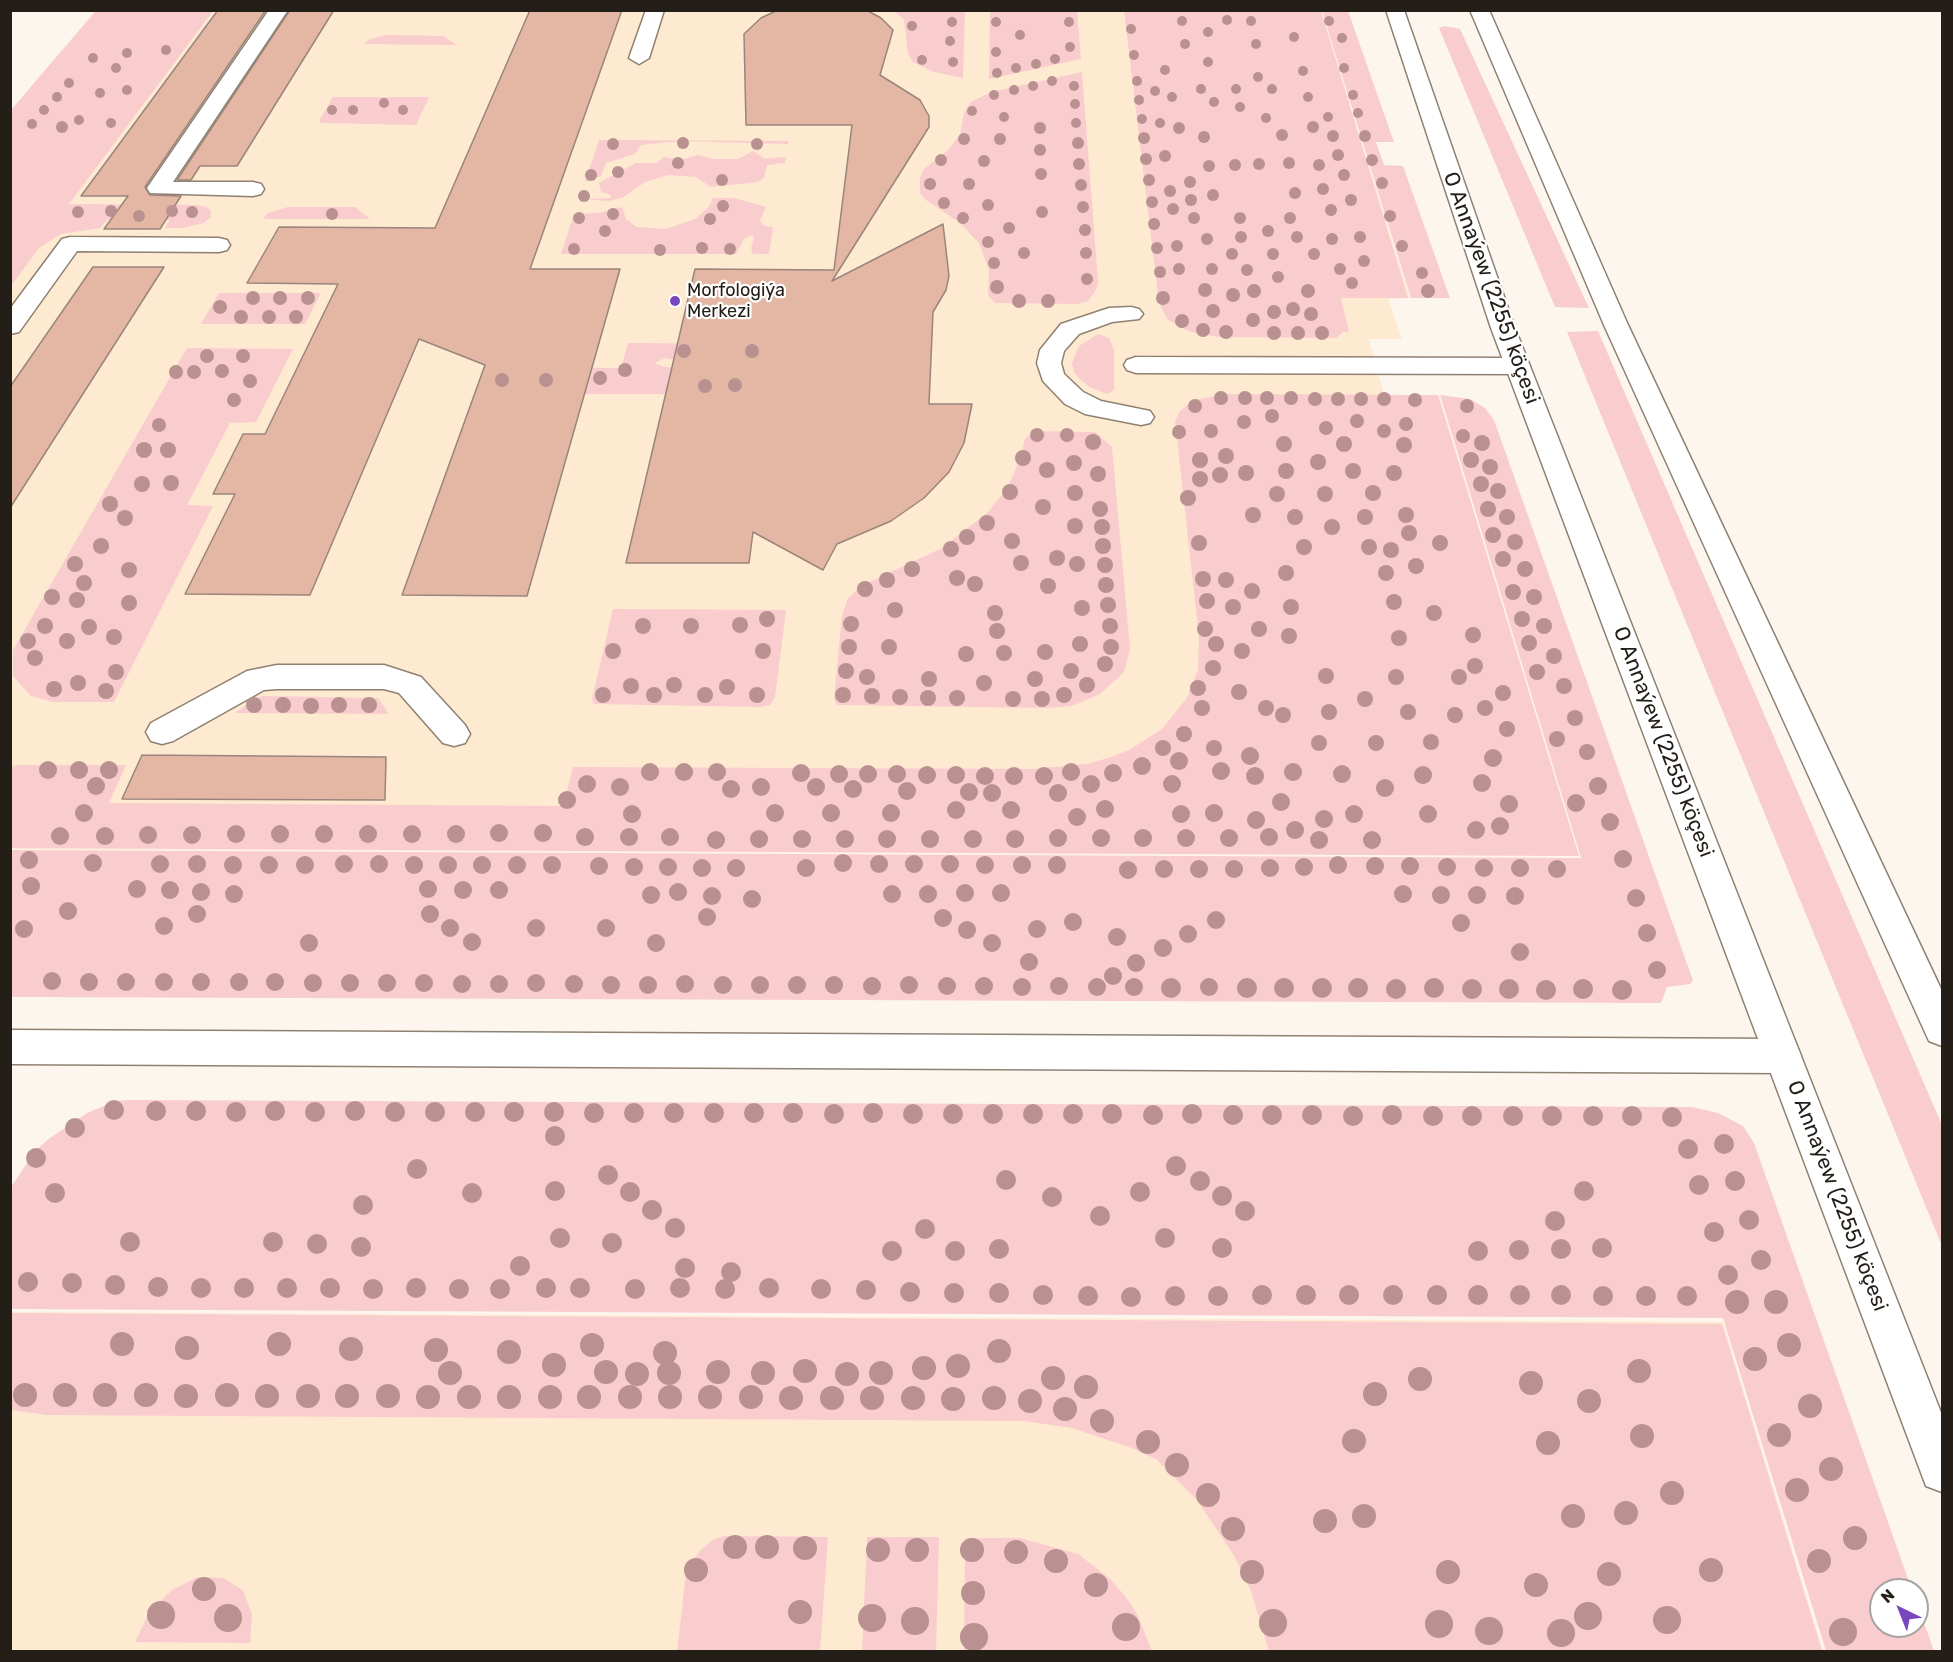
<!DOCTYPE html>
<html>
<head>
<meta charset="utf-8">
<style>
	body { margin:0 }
	#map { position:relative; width:1953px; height:1662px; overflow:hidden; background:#fdf6ef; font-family:Rubik,sans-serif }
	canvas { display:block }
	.frame { position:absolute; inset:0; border:12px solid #241e18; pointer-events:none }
	.north { position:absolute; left:1869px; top:1578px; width:60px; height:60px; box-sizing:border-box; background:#fff; border:2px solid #a7a5a3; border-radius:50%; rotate:317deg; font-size:16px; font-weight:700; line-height:24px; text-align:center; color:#241e18 }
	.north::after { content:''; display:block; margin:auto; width:21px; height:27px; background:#7a46bd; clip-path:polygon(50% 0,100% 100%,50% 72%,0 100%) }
</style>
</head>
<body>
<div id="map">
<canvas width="1953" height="1662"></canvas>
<div class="frame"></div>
<div class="north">N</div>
</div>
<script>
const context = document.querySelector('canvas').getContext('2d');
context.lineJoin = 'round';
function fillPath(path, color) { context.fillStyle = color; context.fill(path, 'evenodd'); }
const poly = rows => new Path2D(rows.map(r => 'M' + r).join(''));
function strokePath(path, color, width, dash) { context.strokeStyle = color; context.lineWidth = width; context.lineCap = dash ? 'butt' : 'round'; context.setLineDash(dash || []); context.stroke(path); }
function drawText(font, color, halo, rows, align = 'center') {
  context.font = font + ' Rubik,sans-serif'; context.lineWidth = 4.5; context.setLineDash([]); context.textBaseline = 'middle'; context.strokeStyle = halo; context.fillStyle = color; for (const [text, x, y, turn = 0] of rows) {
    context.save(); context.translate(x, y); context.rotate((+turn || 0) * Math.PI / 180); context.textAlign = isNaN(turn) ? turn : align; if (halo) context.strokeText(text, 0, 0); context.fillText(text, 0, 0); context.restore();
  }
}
fillPath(poly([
	[1321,10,1410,298,1388,299,1402,339,1369,339,1384,395,1439,396,1579,856,11,849,11,110,95,11],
	[10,1312,1723,1322,1823,1651,11,1651]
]), '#fee9d1');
fillPath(poly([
	[96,11,213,11,69,204,197,205,206,207,211,211,211,217,204,223,182,228,165,228,170,220,107,220,100,228,61,234,39,248,11,286,11,110],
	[894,11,965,11,963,78,934,72,913,62,908,54,904,19],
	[990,11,1077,11,1081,59,989,79],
	[1124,11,1321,11,1408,298,1341,298,1349,332,1343,332,1336,338,1218,337,1188,331,1168,320,1159,303],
	[1322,11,1348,11,1394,142,1376,142,1384,165,1403,166,1450,298,1411,298],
	[1445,26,1460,29,1589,308,1555,307,1439,28],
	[385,35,443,36,457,45,364,44,368,40],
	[1082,72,1098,282,1096,290,1088,301,1079,304,995,303,988,295,989,270,979,243,960,223,926,200,920,193,920,177,925,168,947,151,960,135,964,113,971,102,991,92],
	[333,97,429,97,416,125,322,123,319,121],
	[599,140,788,141,788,144,681,141,641,145,635,154,606,163,601,176,585,182],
	[753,151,765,159,786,157,785,163,767,165,764,178,757,182,711,187,696,177,668,175,645,182,622,198,608,201,580,199,611,198,611,195,601,192,599,183,636,163,657,163,664,157,681,160,698,155,713,159,738,159],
	[713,198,735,198,766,207,760,220,764,226,773,227,769,254,753,254,751,248,754,238,752,235,744,239,736,254,561,254,574,214,599,213,622,207,626,219,637,227,666,229,695,219,708,208],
	[288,207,355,207,370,219,263,219,268,213],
	[219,293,321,293,305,324,201,324],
	[1598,331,1942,1125,1942,1246,1567,332],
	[1098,334,1109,338,1114,350,1114,390,1107,394,1090,387,1081,380,1074,372,1072,363,1079,346],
	[628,343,771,344,680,361,665,358,655,363,664,367,692,368,763,394,486,394,496,367,621,368],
	[187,348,293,349,256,422,230,423,187,505,213,506,114,702,53,702,31,696,13,676,13,650],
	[1227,394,1438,395,1579,856,11,848,11,766,19,765,126,765,109,803,563,806,573,767,1032,769,1087,764,1111,757,1129,750,1162,729,1187,698,1198,670,1199,637,1175,421,1180,411,1189,404,1199,399],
	[1440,395,1470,399,1485,408,1494,420,1691,975,1693,980,1690,984,1667,987,1661,1003,11,997,11,850,1581,858],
	[1034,431,1095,432,1112,447,1130,649,1124,672,1100,694,1072,706,1047,708,837,705,834,699,842,616,848,598,861,586,942,548,987,513,1007,489,1020,459,1025,439],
	[613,609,786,610,775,697,770,705,761,707,594,704,592,699],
	[263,696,378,698,389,714,235,713,251,701],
	[130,1100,1692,1107,1718,1113,1743,1126,1754,1143,1912,1590,1881,1590,1881,1626,1917,1626,1917,1603,1934,1651,1826,1651,1723,1318,11,1309,10,1190,13,1184,36,1150,50,1138,87,1113,116,1101],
	[11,1313,1722,1324,1822,1651,1269,1651,1251,1591,1235,1557,1197,1500,1156,1459,1129,1447,1072,1428,1024,1421,47,1415,11,1410],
	[725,1536,828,1537,820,1651,677,1651,686,1574,692,1561,701,1550,714,1539],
	[867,1537,939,1537,936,1651,862,1651],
	[965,1538,1020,1538,1078,1554,1109,1578,1125,1596,1137,1614,1152,1651,964,1651],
	[198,1577,223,1578,243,1590,252,1614,250,1643,135,1642,149,1613,172,1590]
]), '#f9cdcd');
const building = poly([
	[218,10,266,10,145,187,150,195,181,196,160,229,104,229,128,196,81,196,218,10],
	[290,10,334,10,237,166,200,166,191,180,177,180,290,10],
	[530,10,622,10,530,269,620,269,527,596,402,595,485,365,419,339,310,595,185,594,235,494,213,494,243,434,265,434,338,284,247,283,279,227,435,228,530,10],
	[778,10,866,10,881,18,893,30,880,75,920,100,929,116,929,127,832,281,943,224,949,276,946,290,933,312,929,404,972,404,964,443,949,472,924,498,891,521,837,544,823,570,753,532,749,563,626,563,695,269,834,270,852,125,746,125,744,34,761,18,778,10],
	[93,267,164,267,10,508,10,387,93,267],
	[142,755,386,757,385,800,122,799,142,755]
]);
fillPath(building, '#e4b7a4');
strokePath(building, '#9a857c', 1.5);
const lane = poly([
	[269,10,288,10,173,182,253,182,261,184,264,189,261,194,253,196,150,193,147,188,269,10],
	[646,10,664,10,649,58,639,64,629,58,646,10],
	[70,237,219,238,227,240,230,245,227,250,219,252,77,251,19,332,10,334,10,309,62,239,70,237],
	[1131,307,1139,309,1143,314,1139,319,1112,322,1079,334,1064,351,1061,363,1064,374,1083,392,1101,401,1150,411,1154,417,1150,423,1141,425,1085,414,1065,404,1043,381,1037,363,1040,350,1061,324,1109,308,1131,307],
	[1136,357,1518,358,1527,361,1530,366,1527,371,1518,374,1136,373,1127,370,1124,365,1127,360,1136,357],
	[277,665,384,665,421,677,465,725,470,734,465,743,454,746,443,743,399,693,384,689,277,689,264,690,173,741,162,744,151,741,146,732,151,723,247,671,277,665],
	[10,1030,1783,1039,1796,1044,1801,1056,1796,1068,1783,1073,10,1064,10,1030]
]);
const secondary = poly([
	[1386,10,1404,10,1515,328,1942,1415,1942,1492,1926,1486,1920,1470,1491,328,1386,10],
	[1470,10,1489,10,1628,325,1942,991,1942,1046,1929,1041,1604,325,1470,10]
]);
strokePath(lane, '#8f8171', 3);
strokePath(secondary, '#8f8171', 3);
fillPath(lane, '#fff');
fillPath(secondary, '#fff');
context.fillStyle = '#b89190';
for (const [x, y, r] of [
	[1227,20,5],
	[1182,21,5],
	[1251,21,5],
	[1329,21,5],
	[952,22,5],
	[996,22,5],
	[1069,22,5],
	[912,26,5],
	[1131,29,5],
	[1208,32,5],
	[1020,35,5],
	[1294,37,5],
	[1342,38,5],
	[950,41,5],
	[1185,44,5],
	[1256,44,5],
	[1070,47,5],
	[166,50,5],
	[996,52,5],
	[127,53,5],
	[1134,55,5],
	[93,58,5],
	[1055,59,5],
	[922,60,5],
	[953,62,5],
	[1208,62,5],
	[1036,64,5],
	[116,68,5],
	[1016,68,5],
	[1344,68,5],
	[1165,70,5],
	[1303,71,5],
	[997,73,5],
	[1258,77,5],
	[1052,81,5],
	[1137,81,5],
	[69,83,5],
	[1033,86,5],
	[1074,86,5],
	[1201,89,5],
	[1236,89,5],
	[1272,89,5],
	[127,90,5],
	[1014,90,5],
	[1155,91,5],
	[100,93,5],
	[994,95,5],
	[1353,95,5],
	[57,97,5],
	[1172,97,5],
	[1308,97,5],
	[1139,100,5],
	[1214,102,5],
	[384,103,5],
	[1075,104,5],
	[1240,107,5],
	[44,110,5],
	[332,110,5],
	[353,110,5],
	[403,110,5],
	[972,111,5],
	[1358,113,5],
	[1004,117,5],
	[1328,117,5],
	[1266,118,5],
	[1142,119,5],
	[79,120,5],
	[111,123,5],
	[1076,123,5],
	[1160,123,5],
	[32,124,5],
	[62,127,6],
	[1313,127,6],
	[1040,128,6],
	[1179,128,6],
	[1282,135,6],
	[1333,136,6],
	[1365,136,6],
	[1204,137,6],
	[1144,138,6],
	[964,139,6],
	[1000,139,6],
	[683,143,6],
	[1078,143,6],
	[613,144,6],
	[757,144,6],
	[1040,150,6],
	[1338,155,6],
	[1165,156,6],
	[1146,159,6],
	[941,160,6],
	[1372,160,6],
	[984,161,6],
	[678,163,6],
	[1289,163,6],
	[1079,164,6],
	[1259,164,6],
	[1235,165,6],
	[1319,165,6],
	[1209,166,6],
	[618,172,6],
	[1041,174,6],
	[591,175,6],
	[1344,175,6],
	[722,180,6],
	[1149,180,6],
	[1190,182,6],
	[1382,183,6],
	[930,184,6],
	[969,184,6],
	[1081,185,6],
	[1323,189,6],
	[1170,191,6],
	[1295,193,6],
	[1213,195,6],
	[584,196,6],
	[1191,200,6],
	[1351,200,6],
	[1152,202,6],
	[944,203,6],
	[988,205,6],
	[723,206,6],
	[1083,207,6],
	[1173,209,6],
	[1331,210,6],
	[111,211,6],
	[172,211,6],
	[78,212,6],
	[192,212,6],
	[1042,212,6],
	[332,214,6],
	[613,214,6],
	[139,216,6],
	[1390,216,6],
	[579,218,6],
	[963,218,6],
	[1194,218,6],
	[1240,218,6],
	[1290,218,6],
	[710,219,6],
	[1154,224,6],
	[1009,228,6],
	[1085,230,6],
	[605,231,6],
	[1268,231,6],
	[1241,237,6],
	[1297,237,6],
	[1360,237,6],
	[1207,239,6],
	[1332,239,6],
	[988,242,6],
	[1177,246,6],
	[1402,246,6],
	[702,248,6],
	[1157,248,6],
	[574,249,6],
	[730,249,6],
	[660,250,6],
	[1024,253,6],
	[1086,253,6],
	[1232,254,6],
	[1273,254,6],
	[1314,254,6],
	[1364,261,6],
	[994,263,6],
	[1179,269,6],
	[1212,269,6],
	[1340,269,6],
	[1247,270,6],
	[1160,272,6],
	[1422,273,6],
	[1278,277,6],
	[1087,279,6],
	[1352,283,6],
	[997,287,7],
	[1205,290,7],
	[1254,291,7],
	[1308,291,7],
	[1428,291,7],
	[1233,295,7],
	[253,298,7],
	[280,298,7],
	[308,298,7],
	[1163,298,7],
	[1019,301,7],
	[1048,301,7],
	[220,307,7],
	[1293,309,7],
	[1213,311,7],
	[1274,312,7],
	[1311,314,7],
	[241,317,7],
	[269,317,7],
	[296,317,7],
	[1253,320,7],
	[1182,321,7],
	[1203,330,7],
	[1226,332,7],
	[1274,333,7],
	[1298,333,7],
	[1322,333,7],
	[684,351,7],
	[752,351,7],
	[207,356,7],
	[243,356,7],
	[625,370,7],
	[222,371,7],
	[176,372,7],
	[194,372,7],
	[600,378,7],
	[502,380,7],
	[546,380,7],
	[250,381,7],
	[735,385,7],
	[705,386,7],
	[1221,398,7],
	[1245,398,7],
	[1267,398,7],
	[1291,398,7],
	[1315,399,7],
	[1338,399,7],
	[1361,399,7],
	[1384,399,7],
	[234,400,7],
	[1415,400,7],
	[1195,406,7],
	[1467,406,7],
	[1272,416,7],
	[1357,421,7],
	[1244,422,7],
	[1406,424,7],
	[159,425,7],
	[1326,428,7],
	[1211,431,7],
	[1384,431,7],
	[1179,432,7],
	[1037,435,7],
	[1067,435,7],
	[1463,436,7],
	[1093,442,8],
	[1482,443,8],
	[1284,444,8],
	[1344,444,8],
	[1404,445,8],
	[144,450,8],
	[168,450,8],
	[1226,456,8],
	[1023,458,8],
	[1200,460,8],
	[1471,460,8],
	[1318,462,8],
	[1074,463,8],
	[1490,467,8],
	[1047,470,8],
	[1286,471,8],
	[1353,471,8],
	[1246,473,8],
	[1394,473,8],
	[1098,474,8],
	[1220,475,8],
	[1200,479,8],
	[171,483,8],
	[142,484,8],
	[1481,484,8],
	[1498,491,8],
	[1010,492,8],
	[1075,493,8],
	[1373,493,8],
	[1277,494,8],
	[1325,494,8],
	[1188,498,8],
	[110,504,8],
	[1043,507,8],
	[1100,509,8],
	[1488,509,8],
	[1253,515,8],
	[1406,515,8],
	[1295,517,8],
	[1365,517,8],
	[1507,517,8],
	[125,518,8],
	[987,523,8],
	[1075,526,8],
	[1102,527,8],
	[1332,527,8],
	[1409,533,8],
	[1493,535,8],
	[967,537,8],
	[1012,541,8],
	[1515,542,8],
	[1199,543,8],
	[1440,543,8],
	[101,546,8],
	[1103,546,8],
	[1304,547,8],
	[1369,547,8],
	[951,549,8],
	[1391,550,8],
	[1057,558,8],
	[1503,559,8],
	[1021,563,8],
	[75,564,8],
	[1077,564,8],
	[1105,565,8],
	[1416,566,8],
	[912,569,8],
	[1525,569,8],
	[129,570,8],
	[1286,573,8],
	[1386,573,8],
	[957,578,8],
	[1203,579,8],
	[887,580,8],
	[1226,580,8],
	[84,583,8],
	[975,584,8],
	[1106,585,8],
	[1048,586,8],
	[865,589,8],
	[1252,591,8],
	[1513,592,8],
	[52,597,8],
	[1534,597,8],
	[77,600,8],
	[1207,601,8],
	[1394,602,8],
	[129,603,8],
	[1108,605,8],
	[1233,607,8],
	[1291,607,8],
	[1082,608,8],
	[895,610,8],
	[995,613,8],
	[1434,613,8],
	[767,619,8],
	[1522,619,8],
	[851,624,8],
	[740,625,8],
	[45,626,8],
	[643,626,8],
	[691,626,8],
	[1110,626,8],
	[1544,626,8],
	[89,627,8],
	[1205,629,8],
	[1259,629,8],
	[997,631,8],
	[1473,635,8],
	[1289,636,8],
	[114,637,8],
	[1399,638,8],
	[28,641,8],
	[67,641,8],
	[1529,643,8],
	[1080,644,8],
	[1216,644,8],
	[849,647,8],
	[889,647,8],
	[1111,647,8],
	[613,651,8],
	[763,651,8],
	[1242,651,8],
	[1045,652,8],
	[1004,653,8],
	[966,654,8],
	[1554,656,8],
	[35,658,8],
	[1105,664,8],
	[1475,666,8],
	[1213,668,8],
	[846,671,8],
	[1071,671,8],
	[116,672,8],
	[1537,672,8],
	[1326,676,8],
	[867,677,8],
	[1396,677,8],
	[1459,677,8],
	[929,679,8],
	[1035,679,8],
	[78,683,8],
	[984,683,8],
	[674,685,8],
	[1087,685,8],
	[631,686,8],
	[1564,686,8],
	[727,687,8],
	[1198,688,8],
	[54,689,8],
	[106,691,8],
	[1239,692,8],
	[1503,693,8],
	[603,695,8],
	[654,695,8],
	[705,695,8],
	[757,695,8],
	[843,695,8],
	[1064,695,8],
	[872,696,8],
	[900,697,8],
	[928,698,8],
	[957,698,8],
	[1013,699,8],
	[1042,699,8],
	[1365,699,8],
	[254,705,8],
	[283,705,8],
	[339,705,8],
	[369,705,8],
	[311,706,8],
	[1202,708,8],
	[1266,708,8],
	[1485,708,8],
	[1329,712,8],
	[1408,712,8],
	[1283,715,8],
	[1455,715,8],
	[1575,718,8],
	[1507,729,8],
	[1184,734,8],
	[1557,739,8],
	[1431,742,8],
	[1319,743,8],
	[1376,743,8],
	[1163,748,8],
	[1214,748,8],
	[1587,752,8],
	[1250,756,9],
	[1493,758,9],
	[1179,761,9],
	[1142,766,9],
	[48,770,9],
	[79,770,9],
	[109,770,9],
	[1221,771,9],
	[650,772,9],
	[684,772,9],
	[717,772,9],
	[1071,772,9],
	[1293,772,9],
	[801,773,9],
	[1113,773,9],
	[839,774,9],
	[868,774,9],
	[897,774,9],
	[1342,774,9],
	[927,775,9],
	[956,775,9],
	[1423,775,9],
	[985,776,9],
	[1014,776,9],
	[1044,776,9],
	[1255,776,9],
	[1482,783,9],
	[587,784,9],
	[1091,784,9],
	[1172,784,9],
	[96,786,9],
	[1598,786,9],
	[620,787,9],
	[761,787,9],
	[816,787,9],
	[1385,788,9],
	[731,789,9],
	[853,789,9],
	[907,791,9],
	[969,792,9],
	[992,793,9],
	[1058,793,9],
	[567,800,9],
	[1281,802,9],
	[1576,803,9],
	[1509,804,9],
	[1105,809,9],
	[956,810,9],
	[1011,810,9],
	[84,813,9],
	[775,813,9],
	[831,813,9],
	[891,813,9],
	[1214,813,9],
	[632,814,9],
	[1181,814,9],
	[1354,814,9],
	[1428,814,9],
	[1077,817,9],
	[1324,819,9],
	[1256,820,9],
	[1610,822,9],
	[1500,826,9],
	[1295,830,9],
	[1476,830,9],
	[499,833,9],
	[543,833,9],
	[236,834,9],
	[280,834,9],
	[324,834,9],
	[368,834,9],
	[412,834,9],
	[456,834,9],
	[148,835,9],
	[192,835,9],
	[60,836,9],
	[105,836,9],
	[585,837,9],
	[629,837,9],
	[670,837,9],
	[1269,837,9],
	[1058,838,9],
	[1101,838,9],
	[1143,838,9],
	[1186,838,9],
	[1229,838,9],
	[759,839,9],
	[802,839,9],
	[845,839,9],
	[887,839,9],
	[930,839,9],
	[973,839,9],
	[1015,839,9],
	[716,840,9],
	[1319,840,9],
	[1372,840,9],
	[1623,859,9],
	[29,860,9],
	[93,863,9],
	[843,863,9],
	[160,864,9],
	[197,864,9],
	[344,864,9],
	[379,864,9],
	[879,864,9],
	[914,864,9],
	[950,864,9],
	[233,865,9],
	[269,865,9],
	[305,865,9],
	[414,865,9],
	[448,865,9],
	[482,865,9],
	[517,865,9],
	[552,865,9],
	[985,865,9],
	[1022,865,9],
	[1057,865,9],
	[1338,865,9],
	[599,866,9],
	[1375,866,9],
	[1410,866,9],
	[634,867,9],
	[668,867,9],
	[1304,867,9],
	[1447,867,9],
	[702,868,9],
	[736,868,9],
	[806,868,9],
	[1270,868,9],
	[1484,868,9],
	[1520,868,9],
	[1164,869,9],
	[1199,869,9],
	[1234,869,9],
	[1557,869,9],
	[1128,870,9],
	[31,886,9],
	[137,889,9],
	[428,889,9],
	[170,890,9],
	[463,890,9],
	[499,890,9],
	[201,892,9],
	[678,892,9],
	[965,893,9],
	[1001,893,9],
	[234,894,9],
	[892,894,9],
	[928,894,9],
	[1403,894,9],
	[651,895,9],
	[1441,895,9],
	[1477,895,9],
	[712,896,9],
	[1515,896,9],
	[1636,898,9],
	[752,899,9],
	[68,911,9],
	[197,914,9],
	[430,914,9],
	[707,917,9],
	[943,918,9],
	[1216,920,9],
	[1073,922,9],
	[1461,923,9],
	[164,926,9],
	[450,928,9],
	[536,928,9],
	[606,928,9],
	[24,929,9],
	[1037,929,9],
	[967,930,9],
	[1647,933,9],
	[1188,934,9],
	[1117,937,9],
	[472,942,9],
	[309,943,9],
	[656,943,9],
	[992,943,9],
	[1163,948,9],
	[1520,952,9],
	[1029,962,9],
	[1136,963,9],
	[1657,970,9],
	[1113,976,9],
	[52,981,9],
	[89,982,9],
	[126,982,9],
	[164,982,9],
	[201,982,9],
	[239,982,9],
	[275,982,9],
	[313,983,9],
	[350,983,9],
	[387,983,9],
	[424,983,9],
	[536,983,9],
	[462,984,9],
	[499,984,9],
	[574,984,9],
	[685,984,9],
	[611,985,9],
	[648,985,9],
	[723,985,9],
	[760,985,9],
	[797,985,9],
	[834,985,9],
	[909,985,9],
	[872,986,9],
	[947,986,9],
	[984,986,9],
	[1059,986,9],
	[1171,988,10],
	[1247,988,10],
	[1284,988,10],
	[1322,988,10],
	[1358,988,10],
	[1434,988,10],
	[1022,987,9],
	[1097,987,9],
	[1134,987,9],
	[1209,987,9],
	[1396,989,10],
	[1472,989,10],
	[1509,989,10],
	[1583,989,10],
	[1546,990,10],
	[1622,990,10],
	[114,1110,10],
	[156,1111,10],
	[196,1111,10],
	[275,1111,10],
	[355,1111,10],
	[236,1112,10],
	[315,1112,10],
	[395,1112,10],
	[435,1112,10],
	[475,1112,10],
	[514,1112,10],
	[554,1112,10],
	[594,1113,10],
	[634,1113,10],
	[674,1113,10],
	[714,1113,10],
	[754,1113,10],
	[793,1113,10],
	[873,1113,10],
	[834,1114,10],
	[913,1114,10],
	[953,1114,10],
	[993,1114,10],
	[1033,1114,10],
	[1073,1114,10],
	[1112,1114,10],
	[1192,1114,10],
	[1153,1115,10],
	[1233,1115,10],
	[1272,1115,10],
	[1312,1115,10],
	[1392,1115,10],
	[1353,1116,10],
	[1433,1116,10],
	[1472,1116,10],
	[1513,1116,10],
	[1552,1116,10],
	[1593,1116,10],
	[1632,1116,10],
	[1672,1117,10],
	[75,1128,10],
	[555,1136,10],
	[1724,1144,10],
	[1688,1149,10],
	[36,1158,10],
	[1176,1166,10],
	[417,1169,10],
	[608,1175,10],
	[1006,1180,10],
	[1200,1181,10],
	[1735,1181,10],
	[1699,1185,10],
	[555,1191,10],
	[1584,1191,10],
	[630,1192,10],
	[1140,1192,10],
	[55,1193,10],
	[472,1193,10],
	[1222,1196,10],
	[1052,1197,10],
	[363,1205,10],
	[652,1210,10],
	[1245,1211,10],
	[1100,1216,10],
	[1749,1220,10],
	[1555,1221,10],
	[675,1228,10],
	[925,1229,10],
	[1714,1232,10],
	[560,1238,10],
	[1165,1238,10],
	[130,1242,10],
	[273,1242,10],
	[612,1243,10],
	[317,1244,10],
	[361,1247,10],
	[1222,1248,10],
	[1602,1248,10],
	[999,1249,10],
	[1561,1249,10],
	[1519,1250,10],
	[892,1251,10],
	[955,1251,10],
	[1478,1251,10],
	[1761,1260,10],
	[520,1266,10],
	[685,1268,10],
	[731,1272,10],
	[1728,1275,10],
	[28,1282,10],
	[72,1283,10],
	[115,1285,10],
	[158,1287,10],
	[201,1288,10],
	[244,1288,10],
	[287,1288,10],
	[330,1288,10],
	[416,1288,10],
	[546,1288,10],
	[580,1288,10],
	[680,1288,10],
	[769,1288,10],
	[373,1289,10],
	[459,1289,10],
	[500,1289,10],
	[635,1289,10],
	[725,1289,10],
	[821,1289,10],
	[866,1290,10],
	[910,1292,10],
	[954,1293,10],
	[999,1293,10],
	[1043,1295,10],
	[1262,1295,10],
	[1306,1295,10],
	[1349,1295,10],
	[1393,1295,10],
	[1437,1295,10],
	[1478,1295,10],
	[1520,1295,10],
	[1561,1295,10],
	[1088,1296,10],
	[1175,1296,10],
	[1218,1296,10],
	[1603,1296,10],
	[1646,1296,10],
	[1687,1296,10],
	[1131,1297,10],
	[1737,1302,12],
	[1776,1302,12],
	[122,1344,12],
	[279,1344,12],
	[592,1345,12],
	[1789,1345,12],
	[187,1348,12],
	[351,1349,12],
	[436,1350,12],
	[999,1351,12],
	[509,1352,12],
	[665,1353,12],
	[1755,1359,12],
	[554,1365,12],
	[958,1366,12],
	[924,1368,12],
	[805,1371,12],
	[1639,1371,12],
	[606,1372,12],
	[718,1372,12],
	[450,1373,12],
	[669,1373,12],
	[763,1373,12],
	[881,1373,12],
	[637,1374,12],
	[847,1374,12],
	[1053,1378,12],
	[1420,1379,12],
	[1531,1383,12],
	[1086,1387,12],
	[1375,1394,12],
	[25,1395,12],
	[65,1395,12],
	[105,1395,12],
	[146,1395,12],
	[227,1395,12],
	[186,1396,12],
	[267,1396,12],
	[308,1396,12],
	[347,1396,12],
	[388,1396,12],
	[428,1397,12],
	[469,1397,12],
	[509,1397,12],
	[550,1397,12],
	[589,1397,12],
	[630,1397,12],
	[670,1397,12],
	[710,1397,12],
	[751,1397,12],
	[791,1398,12],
	[832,1398,12],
	[872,1398,12],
	[913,1398,12],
	[994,1398,12],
	[953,1399,12],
	[1030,1401,12],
	[1589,1401,12],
	[1810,1406,12],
	[1065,1409,12],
	[1102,1421,12],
	[1779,1435,12],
	[1642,1436,12],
	[1354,1441,12],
	[1148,1442,12],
	[1548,1443,12],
	[1177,1465,12],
	[1831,1469,12],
	[1797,1490,12],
	[1672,1493,12],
	[1208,1495,12],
	[1626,1513,12],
	[1364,1516,12],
	[1573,1516,12],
	[1325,1521,12],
	[1233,1529,12],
	[1855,1538,12],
	[735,1547,12],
	[767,1547,12],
	[805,1548,12],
	[878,1550,12],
	[917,1550,12],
	[972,1550,12],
	[1016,1552,12],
	[1056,1561,12],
	[1819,1561,12],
	[696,1570,12],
	[1711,1570,12],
	[1252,1572,12],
	[1448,1572,12],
	[1609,1574,12],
	[1096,1585,12],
	[1536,1585,12],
	[204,1589,12],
	[973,1593,12],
	[800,1612,12],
	[161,1615,14],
	[1588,1616,14],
	[228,1618,14],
	[872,1618,14],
	[1667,1620,14],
	[915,1621,14],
	[1273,1623,14],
	[1439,1624,14],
	[1126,1627,14],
	[1489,1631,14],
	[1843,1632,14],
	[1561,1633,14],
	[974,1637,14]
]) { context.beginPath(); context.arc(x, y, r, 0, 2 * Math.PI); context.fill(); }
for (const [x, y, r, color] of [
	[675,301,6,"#7a46bd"]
]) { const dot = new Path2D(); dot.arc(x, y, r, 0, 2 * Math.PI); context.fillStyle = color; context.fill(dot); strokePath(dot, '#fff', 2); }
drawText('18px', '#241e18', '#fff', [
	["Morfologiýa",687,291],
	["Merkezi",687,312]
], 'left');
drawText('21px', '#241e18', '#fff', [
	["O Annaýew (2255) köçesi",1491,288,70],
	["O Annaýew (2255) köçesi",1663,742,69],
	["O Annaýew (2255) köçesi",1837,1196,69]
]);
</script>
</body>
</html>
